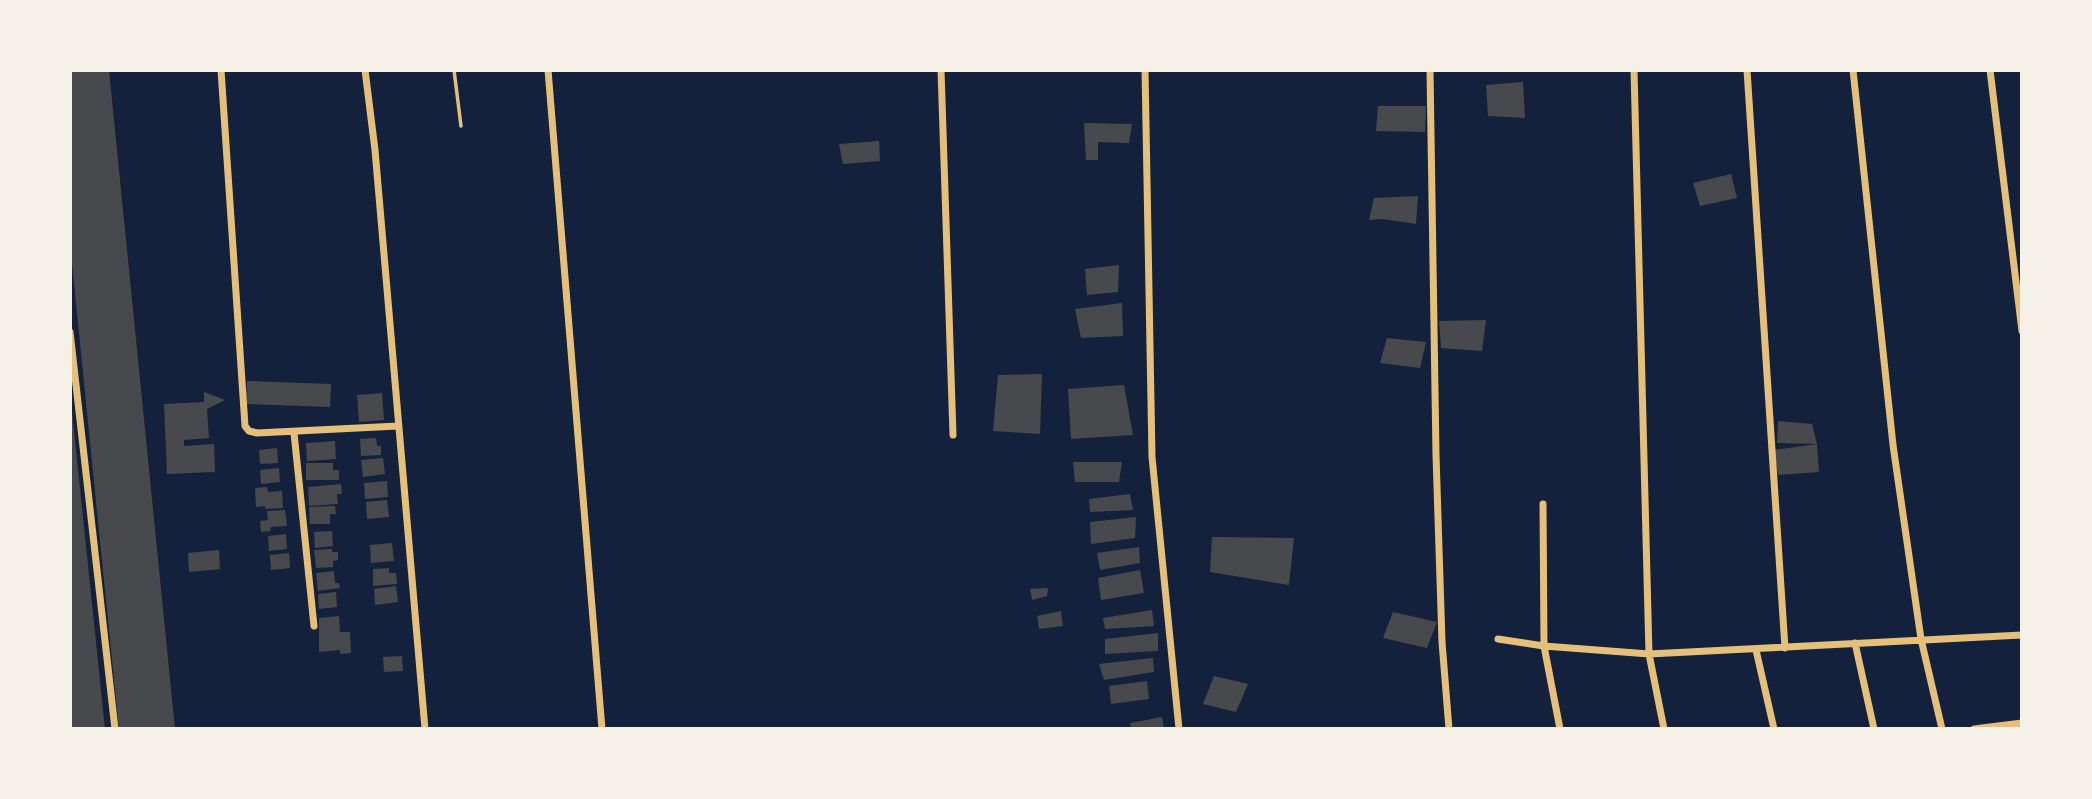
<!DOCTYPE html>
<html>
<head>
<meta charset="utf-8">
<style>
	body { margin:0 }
	#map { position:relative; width:2092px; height:799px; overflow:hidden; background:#14213d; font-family:"Golos Text",sans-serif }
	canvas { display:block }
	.frame { position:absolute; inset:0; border:72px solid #f6f1e7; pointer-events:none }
</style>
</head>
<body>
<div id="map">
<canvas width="2092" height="799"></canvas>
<div class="frame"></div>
</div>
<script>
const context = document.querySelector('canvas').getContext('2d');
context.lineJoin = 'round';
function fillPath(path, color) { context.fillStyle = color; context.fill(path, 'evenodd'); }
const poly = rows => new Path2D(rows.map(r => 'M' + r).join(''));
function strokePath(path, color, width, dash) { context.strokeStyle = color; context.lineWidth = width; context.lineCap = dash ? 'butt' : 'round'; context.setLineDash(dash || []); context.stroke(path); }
fillPath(poly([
	[70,70,109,70,175,729,119,729,70,244],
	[1523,82,1525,118,1488,116,1486,85],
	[1378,106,1426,106,1425,132,1376,131],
	[1084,123,1132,124,1129,143,1098,142,1098,160,1086,160],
	[879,141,880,161,843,164,839,144],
	[1731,174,1737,198,1700,206,1693,183],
	[1418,196,1416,224,1382,219,1369,220,1374,198],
	[1119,265,1118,292,1087,295,1085,269],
	[1122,303,1123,336,1081,338,1075,309],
	[1486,320,1482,351,1441,348,1439,321],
	[1387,338,1426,342,1420,368,1380,363],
	[1042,374,1040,434,993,431,998,375],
	[247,381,331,384,330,407,246,404],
	[1124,385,1133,435,1071,439,1068,389],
	[204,392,225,400,207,409,209,438,184,440,184,446,214,444,215,472,167,474,164,404,204,402],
	[382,393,384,420,359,422,357,395],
	[70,411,72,411,105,729,70,729],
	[1778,421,1812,424,1817,444,1819,472,1778,475,1774,450,1817,444,1777,443],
	[376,438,377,446,381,446,381,455,361,456,360,439],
	[335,441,336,459,307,461,306,443],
	[277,448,278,463,260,464,259,450],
	[383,458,385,474,363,477,361,460],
	[1073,462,1122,462,1119,482,1075,482],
	[306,463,333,463,333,470,339,470,339,480,306,480],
	[279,468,280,482,261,484,260,470],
	[387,481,388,497,365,499,364,483],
	[341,484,342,494,337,494,338,504,309,506,308,487],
	[267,487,268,492,282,491,283,508,265,509,265,506,256,507,255,488],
	[1130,494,1133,510,1090,512,1089,499],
	[387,500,389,517,367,519,366,502],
	[335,506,336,514,330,514,330,524,310,524,309,507],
	[285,510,287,526,271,527,270,531,261,532,260,521,268,520,267,511],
	[1136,517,1135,538,1091,544,1090,522],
	[332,531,333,546,315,548,314,532],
	[286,534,287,549,269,551,268,536],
	[1212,537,1294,538,1289,585,1210,572],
	[392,543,394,561,371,563,370,545],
	[1139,547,1140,563,1100,570,1097,553],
	[332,549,332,552,338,552,338,560,333,561,333,567,316,568,314,550],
	[219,550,220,569,189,572,188,553],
	[289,553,290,568,271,570,270,555],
	[389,568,389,573,396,573,397,584,373,586,373,569],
	[1140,570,1144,593,1101,600,1098,578],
	[334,571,335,583,339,583,340,588,318,591,316,573],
	[396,586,398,602,375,605,374,589],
	[1048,588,1047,596,1032,600,1030,589],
	[336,592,337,607,319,609,318,594],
	[1152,610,1154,626,1105,629,1103,618],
	[1061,611,1063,626,1039,629,1037,616],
	[1393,612,1437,622,1427,648,1383,638],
	[339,616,340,632,350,632,351,653,340,654,340,650,319,652,319,618],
	[1158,633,1158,651,1105,654,1105,639],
	[402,656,403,671,384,672,383,657],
	[1153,658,1154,672,1104,680,1099,664],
	[1214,676,1248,684,1236,712,1203,704],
	[1147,681,1149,699,1111,704,1109,686],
	[1162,717,1164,729,1131,729,1130,723]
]), '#48494c');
strokePath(poly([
	[454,70,461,126]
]), '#e5c07b', 3.5);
strokePath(poly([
	[221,70,245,426,249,431,257,433,398,426],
	[365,70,375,150,425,729],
	[548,70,602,729],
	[941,70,953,435],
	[1145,70,1152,457,1179,729],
	[1430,70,1436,455,1442,642,1449,729],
	[1634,70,1649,654,1664,729],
	[1747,70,1785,648],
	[1853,70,1893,445,1921,639,1942,729],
	[1990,70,2022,331],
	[70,332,115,729],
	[294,433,314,626],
	[1543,504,1544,646,1560,729],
	[1498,639,1544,646,1649,654,2022,635],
	[1855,643,1874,729],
	[1756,650,1774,729],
	[1974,729,2022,723]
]), '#e5c07b', 7);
</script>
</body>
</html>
